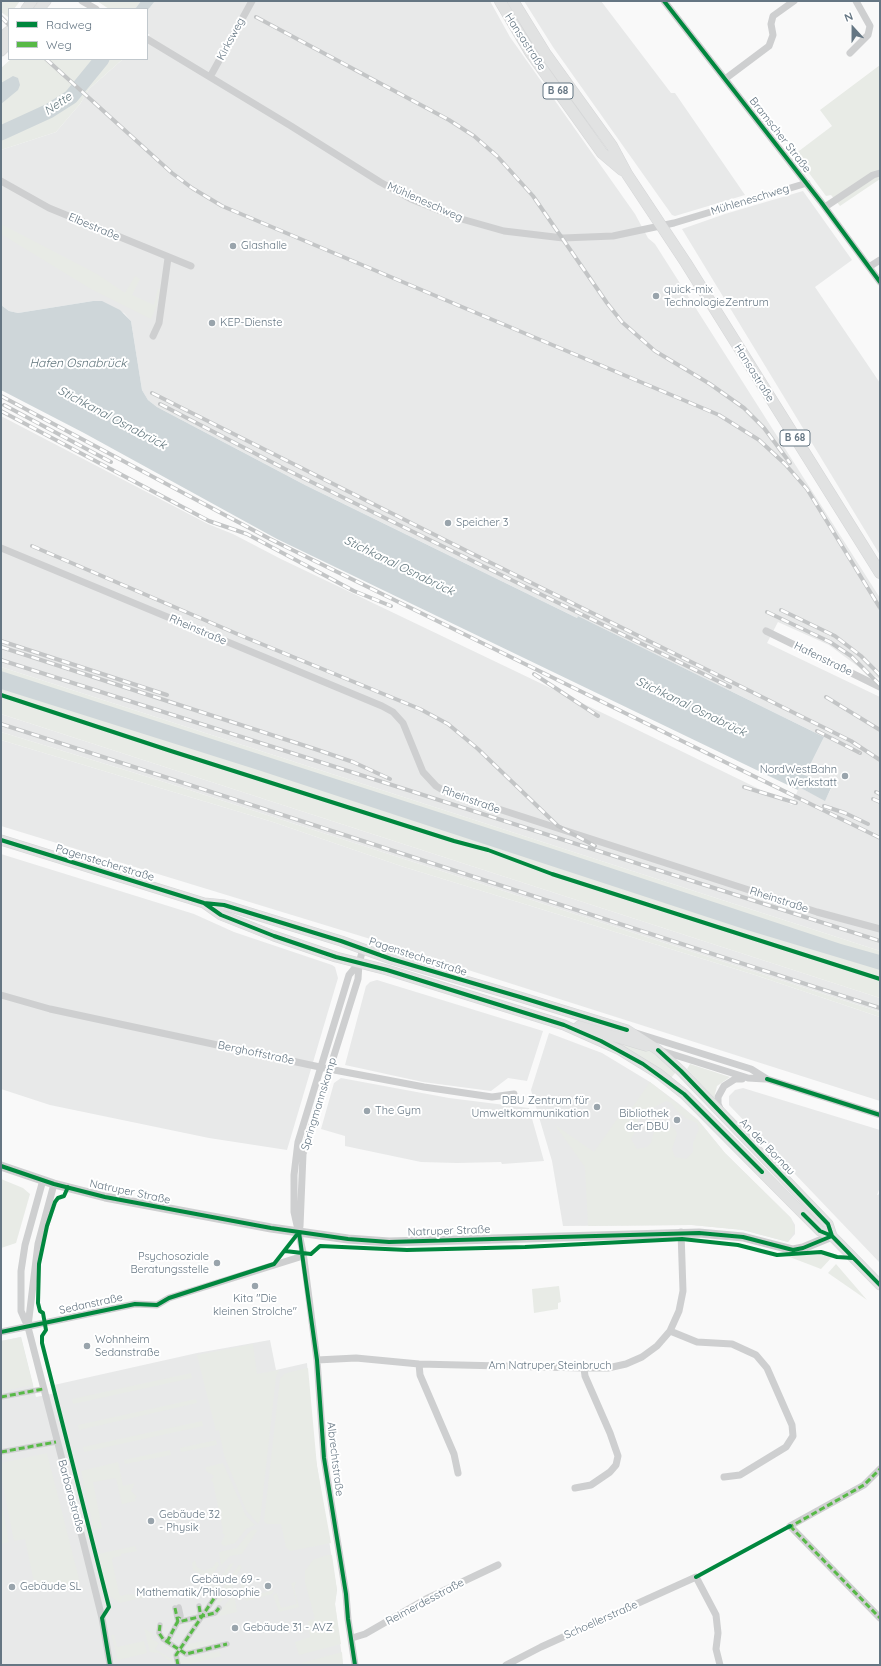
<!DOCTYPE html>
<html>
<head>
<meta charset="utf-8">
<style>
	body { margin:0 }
	#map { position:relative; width:881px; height:1666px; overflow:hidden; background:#f9f9f9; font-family:Quicksand,sans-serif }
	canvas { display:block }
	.frame { position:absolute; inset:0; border:2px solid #657683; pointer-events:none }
	.legend { position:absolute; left:8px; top:8px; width:140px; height:52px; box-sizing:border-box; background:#fff; border:1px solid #c1c8cd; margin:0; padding:5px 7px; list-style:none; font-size:12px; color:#657683 }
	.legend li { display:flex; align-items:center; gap:8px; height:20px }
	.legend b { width:20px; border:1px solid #c1c8cd }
	.north { position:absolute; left:833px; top:8px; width:40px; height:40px; -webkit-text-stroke:3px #fff; paint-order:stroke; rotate:339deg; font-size:11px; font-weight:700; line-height:16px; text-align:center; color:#657683 }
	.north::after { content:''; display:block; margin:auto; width:14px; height:18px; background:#657683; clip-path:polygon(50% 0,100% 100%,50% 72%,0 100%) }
</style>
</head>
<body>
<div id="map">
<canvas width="881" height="1666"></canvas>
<div class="frame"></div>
<ul class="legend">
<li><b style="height:5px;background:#00873e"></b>Radweg</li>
<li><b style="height:5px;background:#58b947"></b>Weg</li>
</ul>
<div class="north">N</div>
</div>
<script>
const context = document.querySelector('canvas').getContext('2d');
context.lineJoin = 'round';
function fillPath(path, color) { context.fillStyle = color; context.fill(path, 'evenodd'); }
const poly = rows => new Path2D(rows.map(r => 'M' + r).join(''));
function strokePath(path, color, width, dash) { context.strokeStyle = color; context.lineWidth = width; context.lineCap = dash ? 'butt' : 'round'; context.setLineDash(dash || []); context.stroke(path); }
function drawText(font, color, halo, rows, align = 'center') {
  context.font = font + ' Quicksand,sans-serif'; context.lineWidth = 4; context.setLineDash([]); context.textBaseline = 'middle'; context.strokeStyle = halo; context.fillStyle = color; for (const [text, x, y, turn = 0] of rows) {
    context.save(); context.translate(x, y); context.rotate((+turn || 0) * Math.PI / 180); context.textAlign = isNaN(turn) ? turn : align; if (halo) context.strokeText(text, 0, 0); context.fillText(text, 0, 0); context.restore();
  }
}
fillPath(poly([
	[155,1,490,1,510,37,635,214,648,238,655,244,880,598,880,679,860,668,829,645,778,622,767,643,880,697,880,951,1,667,1,416,208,524,233,534,281,559,609,716,792,805,799,787,825,800,831,789,805,775,824,737,578,616,577,618,305,485,157,407,148,400,142,390,131,321,124,313,93,301,18,313,9,311,1,305,1,150,56,132,80,104,89,89,123,59,147,59,147,37,150,35,147,33,147,11],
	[524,1,601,1,671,93,675,93,745,195,675,216,672,215,553,47],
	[803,191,852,260,815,287,880,383,880,555,682,229,725,214],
	[1,714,880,998,880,1012,174,785,1,732],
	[1,740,273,822,401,866,755,975,880,1017,880,1101,377,941,1,826],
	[1,854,194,914,234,932,332,965,335,967,338,978,287,1150,209,1138,50,1105,1,1089],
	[377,980,543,1031,527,1081,508,1078,491,1091,423,1082,345,1065,366,986,370,982],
	[549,1033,602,1053,650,1082,678,1103,698,1120,725,1153,791,1218,795,1225,795,1234,788,1242,743,1230,692,1225,563,1226,552,1161,531,1090],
	[341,1078,449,1098,529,1108,544,1161,502,1164,501,1162,457,1163,421,1162,345,1146,345,1136,321,1129,334,1083],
	[743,1088,880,1130,880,1187,877,1195,880,1194,880,1263,729,1105,729,1096,735,1090],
	[21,1337,36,1397,56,1393,54,1385,197,1353,270,1340,276,1370,307,1363,314,1447,337,1590,335,1604,343,1665,1,1665,1,1341]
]), '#e8e9e9');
fillPath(poly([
	[1,1,20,1,14,9,9,9,8,17,1,12],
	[97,1,141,1,135,9,109,9],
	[11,59,123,59,89,89,80,104,56,132,1,150,1,68],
	[880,65,880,179,840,206,831,195,826,196,795,154,832,126,820,110],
	[1,224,97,274,125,293,135,276,140,279,132,295,154,305,158,289,160,289,157,305,151,319,91,289,1,234],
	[1,667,880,951,880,998,1,714],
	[1,732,174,785,880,1012,880,1017,755,975,401,866,273,822,1,740],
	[607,1037,649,1050,656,1054,676,1072,671,1078,606,1038],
	[690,1064,730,1077,717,1086,714,1098,687,1069],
	[650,1082,698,1120,725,1153,791,1218,795,1230,788,1242,743,1230,692,1225,588,1226,585,1167,555,1125,594,1152,624,1109,638,1118,638,1127,631,1139,637,1149,647,1147,651,1143,655,1128,665,1123,675,1129,677,1134,672,1149,675,1157,686,1159,693,1152,693,1143,699,1129,697,1123,687,1119,677,1111,671,1103,666,1101,641,1114,632,1108],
	[1,1179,23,1188,30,1194,16,1243,1,1248],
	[821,1253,833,1256,821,1269,787,1256],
	[836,1264,867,1300,828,1273],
	[559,1286,561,1302,558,1303,558,1309,534,1313,532,1289],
	[21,1337,33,1385,1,1391,1,1341],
	[253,1344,257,1374,279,1370,276,1377,260,1520,258,1524,246,1510,224,1455,219,1430,216,1431,197,1355],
	[308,1368,317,1466,331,1543,290,1551,286,1547,281,1524,267,1524,264,1521,280,1379,284,1374,290,1372],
	[191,1373,192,1378,73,1404,72,1399],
	[196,1399,197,1403,79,1430,78,1425],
	[202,1421,203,1426,84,1452,83,1447],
	[216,1440,217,1445,181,1452,180,1448],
	[170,1450,171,1455,125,1464,124,1460],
	[47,1453,80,1583,36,1592,25,1539,14,1541,1,1476,1,1463],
	[118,1462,123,1486,135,1483,131,1491,137,1497,135,1498,136,1501,122,1504,116,1478,93,1482,102,1528,94,1530,81,1471],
	[223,1463,246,1516,255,1525,246,1529,235,1543,224,1546,221,1543,225,1535,222,1533,223,1531,213,1482,211,1480,214,1476,206,1471,206,1467],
	[1,1500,9,1542,1,1544],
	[256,1529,257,1531,242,1554,230,1556,221,1565,219,1552,237,1548,250,1531],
	[135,1546,137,1551,121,1554,121,1556,114,1557,112,1560,119,1594,121,1596,128,1594,129,1595,144,1592,146,1594,145,1597,119,1603,109,1595,98,1554],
	[327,1555,332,1555,337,1590,335,1604,341,1644,299,1655,295,1642,310,1637,308,1621,315,1619,305,1582,305,1571,313,1560],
	[195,1560,197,1567,204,1571,213,1567,216,1562,218,1562,219,1565,213,1574,205,1576,193,1570,192,1563],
	[234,1563,213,1596,211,1595,210,1592,230,1564],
	[239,1565,242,1567,232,1582,233,1587,224,1599,218,1604,217,1597],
	[223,1567,208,1590,202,1592,202,1590,206,1588],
	[296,1582,294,1588,299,1607,279,1612,273,1595,277,1593,281,1608,297,1604,291,1583],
	[244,1583,246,1589,255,1595,274,1590,272,1594,246,1601,241,1587,241,1584],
	[234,1593,237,1612,220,1616,220,1612],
	[144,1628,153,1634,150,1638,159,1643,155,1649,176,1662,176,1665,172,1665,170,1661,159,1653,150,1652],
	[111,1635,114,1635,117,1647,144,1641,147,1653,118,1660],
	[213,1639,216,1642,213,1646,190,1652,186,1649,189,1644],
	[219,1651,221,1656,187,1665,180,1665,179,1661],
	[342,1652,343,1665,303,1665,302,1663]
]), '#e8ebe6');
fillPath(poly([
	[141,1,155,1,147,11,147,9,135,9],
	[13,76,18,78,20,85,18,90,1,104,1,83],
	[93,301,102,301,120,310,131,321,142,390,148,400,157,407,305,485,577,618,578,616,824,737,805,775,831,788,825,801,799,787,798,790,277,539,84,433,1,390,1,305,9,311,18,313],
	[1,671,553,849,841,944,880,955,880,970,747,930,258,770,1,689]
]), '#ced6d9');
strokePath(poly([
	[1,133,49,111,71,97,102,59]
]), '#ced6d9', 15);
const secondary = poly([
	[26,9,32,1],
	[39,9,46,1],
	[1,38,9,31],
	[1,51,9,43],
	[1,840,204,903,224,905,341,941,391,959,520,997,627,1030,658,1050,681,1071,828,1224,832,1236],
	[204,903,221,915,274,936,336,957,387,970,564,1025,620,1050,659,1074,684,1094,820,1231,832,1236,880,1285],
	[579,1026,646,1046]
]);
const primary = poly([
	[500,1,530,52,602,153,622,170],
	[513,1,545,53,612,146,627,174,686,263,880,573]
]);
strokePath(secondary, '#d5d6d7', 11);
strokePath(primary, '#d5d6d7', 12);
strokePath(poly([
	[1,1397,43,1389],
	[1,1452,56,1442],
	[199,1606,201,1617],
	[175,1608,178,1622,215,1613,219,1608],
	[160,1625,159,1633,163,1639,186,1654,227,1644],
	[167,1642,181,1616,179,1607],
	[178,1665,176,1655,215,1597]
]), '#cecfd0', 5.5);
strokePath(poly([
	[82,1,96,9],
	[664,1,821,202,880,282],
	[147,39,291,126,380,182,411,199,458,218,504,231,563,238,613,236,674,223,807,183],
	[850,53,868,35,870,26,856,1],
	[210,77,252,1],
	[725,79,769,46,773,35,771,24,773,16,794,1],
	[1,181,49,208,191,266],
	[825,207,873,175,880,173],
	[869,267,880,260],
	[153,336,159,323,168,258],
	[1,548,382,706,393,712,403,723,423,772,436,786,446,792,817,912,880,929],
	[766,631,880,687],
	[1,995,50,1009,329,1069,424,1087,492,1097,514,1094],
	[636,1033,751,1069,767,1079,880,1115],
	[662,1051,748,1078,765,1079],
	[721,1111,718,1104,718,1097,724,1086,735,1079,742,1079],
	[43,1180,25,1245,21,1271,21,1311,28,1327,83,1541,102,1618,110,1665],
	[300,1226,303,1154,358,979,359,963,363,949],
	[28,1326,38,1244,54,1184],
	[670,1331,697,1342,732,1344,756,1355,767,1368,792,1425,793,1436,786,1447,740,1475,724,1477],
	[1,1332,135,1304,157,1305,169,1298,303,1256],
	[317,1360,356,1358,419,1364,584,1368,608,1368,626,1364,642,1357,657,1346,670,1331,679,1311,683,1291,681,1232],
	[419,1364,420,1375,454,1454,458,1473],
	[880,1469,864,1485,790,1526,880,1618],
	[575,1488,591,1485,610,1472,616,1465,618,1456,610,1433,585,1376,584,1368],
	[352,1638,365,1634,426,1599,498,1565],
	[355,1665,348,1619,346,1594,324,1458,317,1360,303,1252,294,1212,294,1175,298,1142,349,975,359,963],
	[506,1665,541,1647,696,1577,716,1615,718,1633,716,1649,720,1665]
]), '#cecfd0', 7);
strokePath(poly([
	[1,1166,54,1184,105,1197,271,1228,348,1239,389,1242,699,1233,743,1237,793,1250,803,1248,832,1236]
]), '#cecfd0', 9);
strokePath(secondary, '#e1e2e2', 10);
strokePath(primary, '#e1e2e2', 11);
const rail = poly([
	[1,17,9,25],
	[256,17,449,120,474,136,497,156,533,196,607,303,622,322,655,351,710,384,744,408,764,428,790,463],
	[46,59,172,173,192,188,222,206,719,415,759,440,785,464,807,489,880,608],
	[152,393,467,551,851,741,880,760],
	[1,396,270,539,880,838],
	[160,404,285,469,730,687],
	[4,405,111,462],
	[1,411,209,521,247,534,354,591,391,606],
	[32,546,242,636,420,709,448,724,478,749,558,826,595,846],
	[781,610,835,636,861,656,880,675],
	[767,612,830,642,851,656,880,685],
	[1,641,167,695],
	[1,647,315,749,353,762,390,779],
	[1,660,880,941],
	[534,674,598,716],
	[826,697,880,730],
	[1,724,880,1008],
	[817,731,860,753],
	[744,787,796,803],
	[876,792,880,794],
	[873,799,880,802],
	[824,806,845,813,868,824]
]);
strokePath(rail, '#c3c5c6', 4);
strokePath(rail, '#fff', 2.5, [8]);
strokePath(poly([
	[1,1397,43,1389],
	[1,1452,56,1442],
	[790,1526,880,1618],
	[788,1528,864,1485,880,1469],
	[199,1606,201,1617],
	[175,1608,178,1622,215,1613,219,1608],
	[160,1625,159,1633,163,1639,186,1654,227,1644],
	[167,1642,180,1617],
	[178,1665,176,1655,215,1597]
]), '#58b947', 3, [6, 3]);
strokePath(poly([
	[664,1,821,202,880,282],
	[1,695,171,751,454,841,488,850,552,874,880,979],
	[1,840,204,903,224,905,341,941,391,959,520,997,627,1030],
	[204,903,221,915,274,936,336,957,387,970,564,1025,601,1041,643,1064,684,1094,762,1172],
	[658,1050,681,1071,828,1224,832,1236],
	[767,1079,880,1115],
	[1,1166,54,1184,105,1197,271,1228,348,1239,389,1242,699,1233,743,1237,793,1250,803,1248,832,1236],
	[68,1187,64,1196,58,1198,55,1202,47,1226,39,1264,38,1303,40,1311,43,1313,46,1330,42,1336,42,1343,109,1607,102,1618,110,1665],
	[803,1214,820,1231,832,1236,880,1285],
	[299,1232,317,1360,324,1458,346,1594,348,1619,355,1665],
	[285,1251,311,1254,320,1246,407,1250,525,1247,682,1239,738,1245,777,1255,821,1252,837,1257,853,1258],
	[1,1332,135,1304,157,1305,169,1298,274,1264,299,1232],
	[696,1577,790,1526]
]), '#00873e', 4);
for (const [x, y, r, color] of [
	[233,246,4,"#99a4ac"],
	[656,296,4,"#99a4ac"],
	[212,323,4,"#99a4ac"],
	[448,523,4,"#99a4ac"],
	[845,776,4,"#99a4ac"],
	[597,1107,4,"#99a4ac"],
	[367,1111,4,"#99a4ac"],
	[677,1120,4,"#99a4ac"],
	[217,1263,4,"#99a4ac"],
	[255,1286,4,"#99a4ac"],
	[87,1346,4,"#99a4ac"],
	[151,1521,4,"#99a4ac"],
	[268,1586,4,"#99a4ac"],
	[12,1587,4,"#99a4ac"],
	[235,1628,4,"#99a4ac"]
]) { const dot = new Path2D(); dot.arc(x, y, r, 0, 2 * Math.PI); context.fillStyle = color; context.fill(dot); strokePath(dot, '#fff', 1.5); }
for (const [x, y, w] of [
	[558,91,30],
	[795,438,30]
]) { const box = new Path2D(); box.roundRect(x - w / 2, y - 8, w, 16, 3); context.fillStyle = '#fff'; context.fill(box); strokePath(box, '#657683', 1); }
drawText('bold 10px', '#657683', null, [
	["B 68",558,91],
	["B 68",795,438]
]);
drawText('11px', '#657683', '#fff', [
	["Kirksweg",231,39,-62],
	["Hansastraße",525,42,57],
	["Bramscher Straße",780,135,52],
	["Mühleneschweg",750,200,-17],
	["Mühleneschweg",425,202,24],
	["Elbestraße",94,227,23],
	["Hansastraße",754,373,58],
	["Rheinstraße",198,630,23],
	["Hafenstraße",823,659,26],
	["Rheinstraße",471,800,20],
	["Pagenstecherstraße",105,863,17],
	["Rheinstraße",779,900,18],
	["Pagenstecherstraße",418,957,18],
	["Berghoffstraße",256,1053,12],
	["Springmannskamp",319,1104,-73],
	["An der Bornau",767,1147,46],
	["Natruper Straße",130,1192,12],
	["Natruper Straße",449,1231,-2],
	["Sedanstraße",91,1304,-12],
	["Am Natruper Steinbruch",550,1366],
	["Albrechtstraße",335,1459,83],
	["Barbarastraße",71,1496,75],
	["Reimerdesstraße",425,1602,-28],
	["Schoellerstraße",601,1620,-24]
]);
drawText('11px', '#657683', '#fff', [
	["Glashalle",241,246],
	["quick-mix",664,290],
	["TechnologieZentrum",664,303],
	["KEP-Dienste",220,323],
	["Speicher 3",456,523],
	["NordWestBahn",837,770,"right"],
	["Werkstatt",837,783,"right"],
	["DBU Zentrum für",589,1101,"right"],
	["Umweltkommunikation",589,1114,"right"],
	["The Gym",375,1111],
	["Bibliothek",669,1114,"right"],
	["der DBU",669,1127,"right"],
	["Psychosoziale",209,1257,"right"],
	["Beratungsstelle",209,1270,"right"],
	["Kita \"Die",255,1299,"center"],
	["kleinen Strolche\"",255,1312,"center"],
	["Wohnheim",95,1340],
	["Sedanstraße",95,1353],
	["Gebäude 32",159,1515],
	["- Physik",159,1528],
	["Gebäude 69 -",260,1580,"right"],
	["Mathematik/Philosophie",260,1593,"right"],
	["Gebäude SL",20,1587],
	["Gebäude 31 - AVZ",243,1628]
], 'left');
drawText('italic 12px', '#60757c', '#fff', [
	["Nette",58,104,-34],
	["Hafen Osnabrück",78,363],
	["Stichkanal Osnabrück",112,418,28],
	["Stichkanal Osnabrück",399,566,26],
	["Stichkanal Osnabrück",691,707,26]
]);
</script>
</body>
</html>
